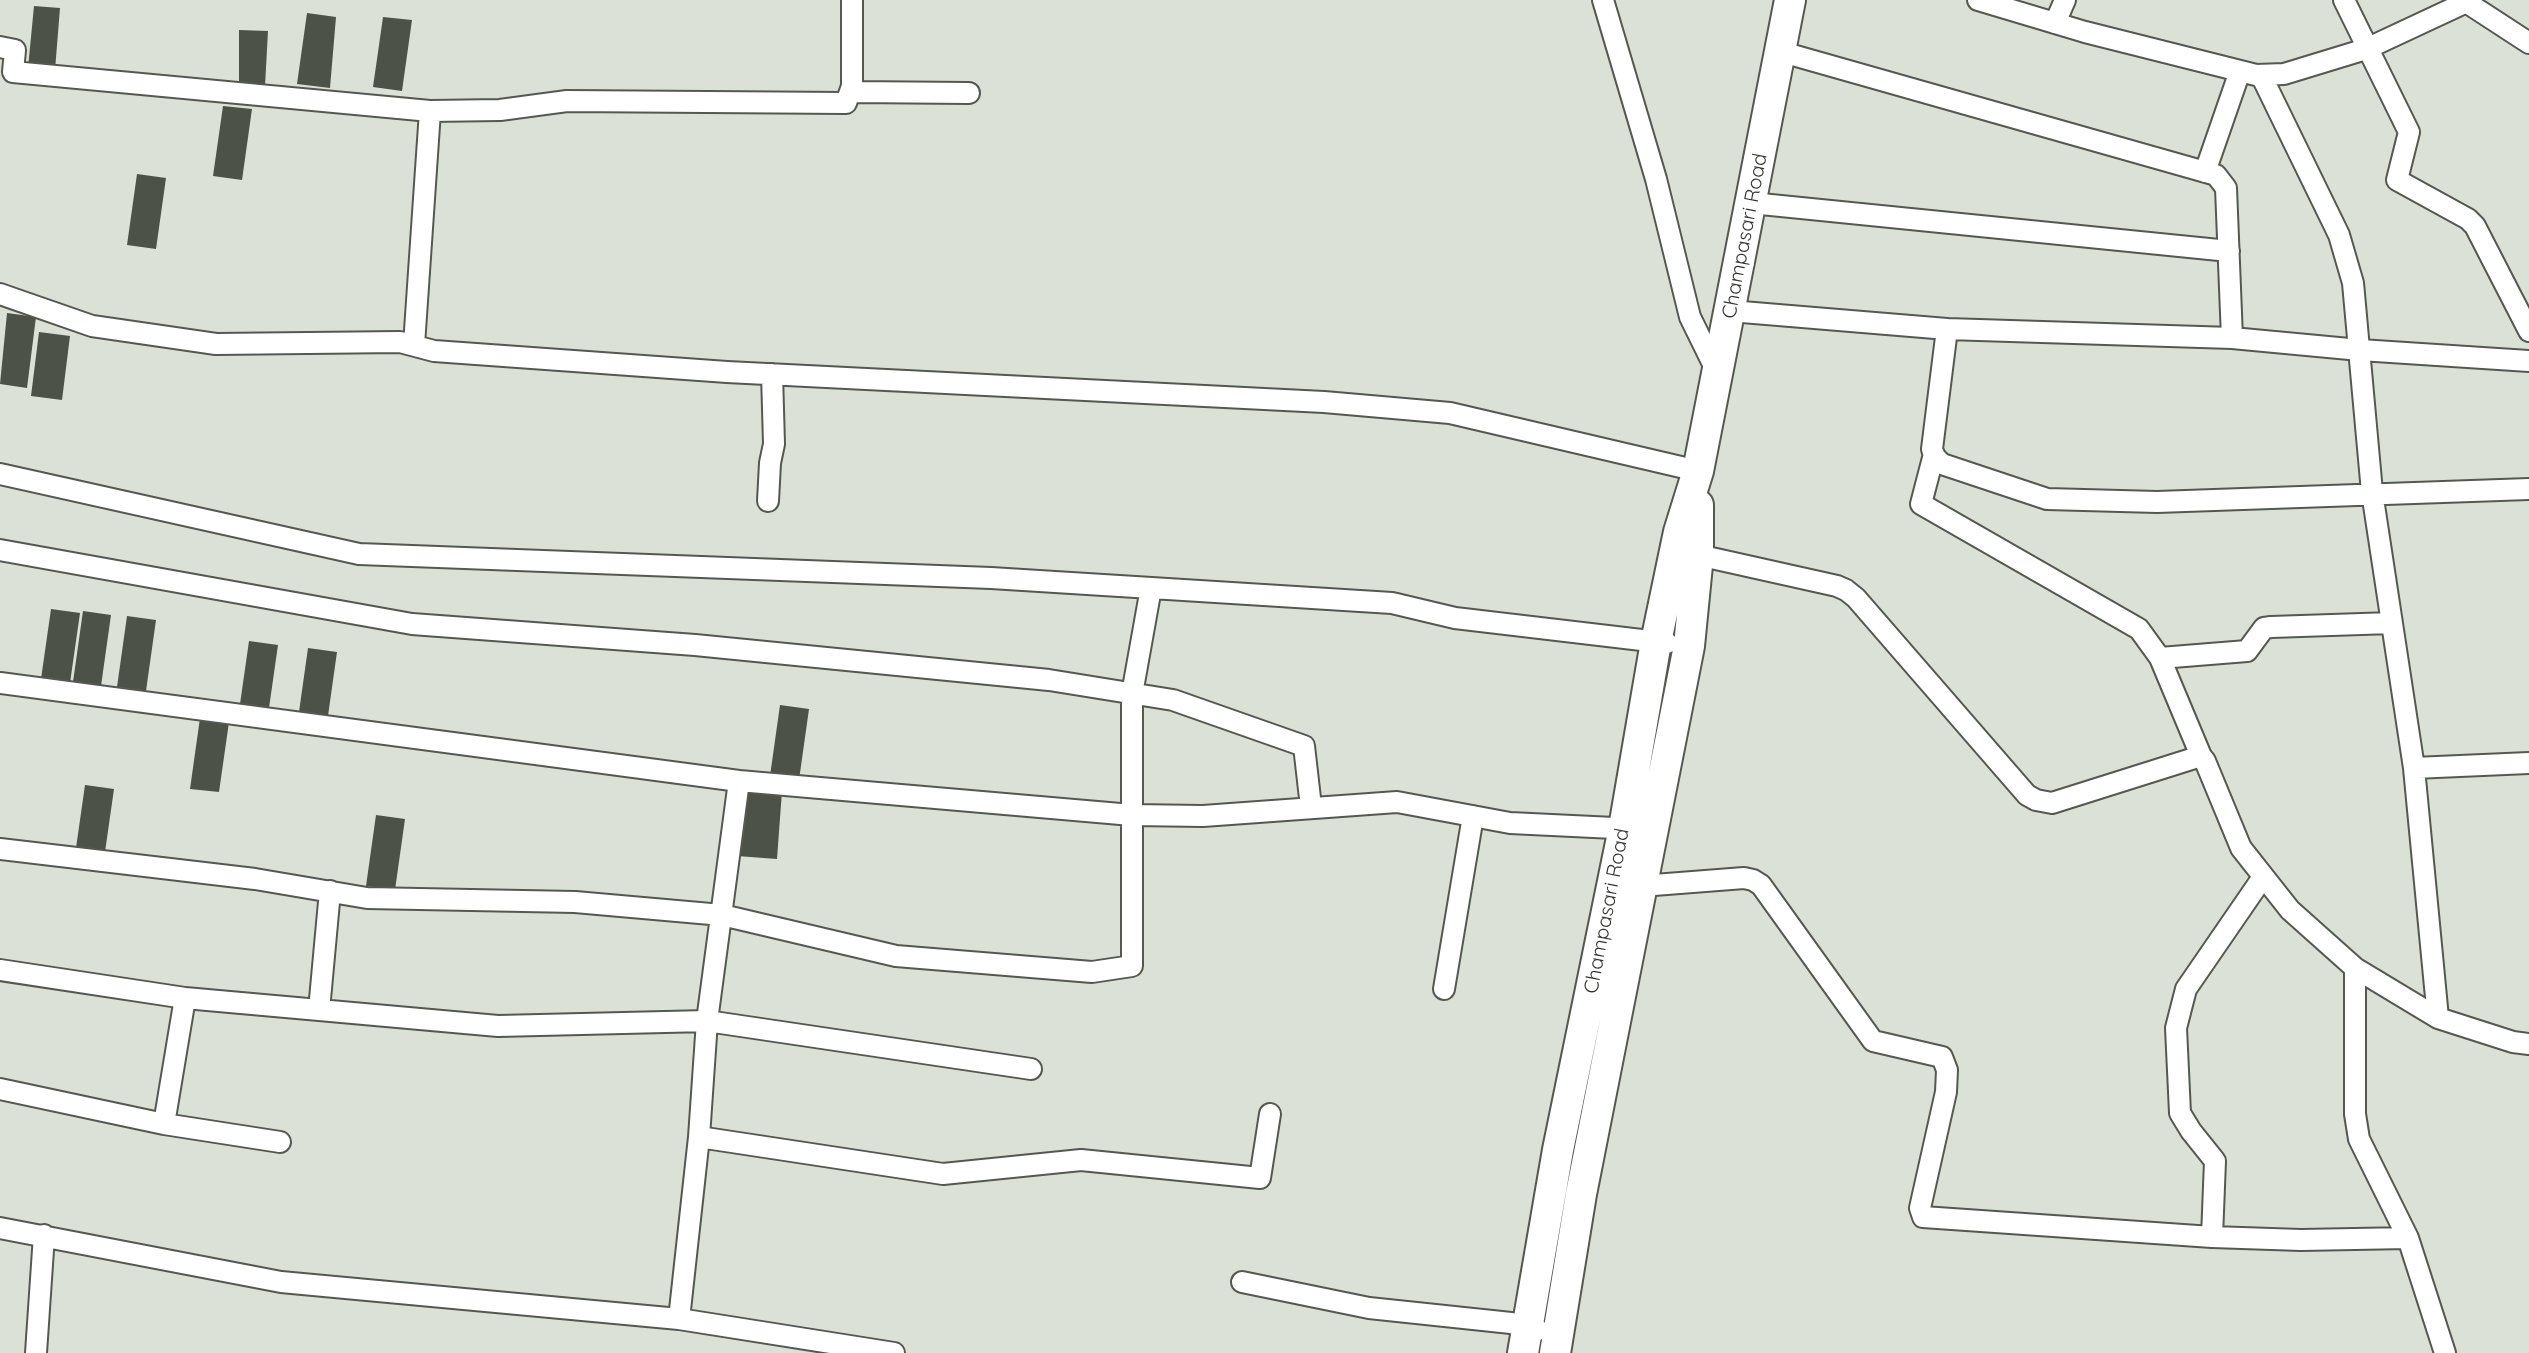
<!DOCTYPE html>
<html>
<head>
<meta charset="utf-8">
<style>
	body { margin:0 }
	canvas { display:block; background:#dbe1d6 }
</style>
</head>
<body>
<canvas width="2529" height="1353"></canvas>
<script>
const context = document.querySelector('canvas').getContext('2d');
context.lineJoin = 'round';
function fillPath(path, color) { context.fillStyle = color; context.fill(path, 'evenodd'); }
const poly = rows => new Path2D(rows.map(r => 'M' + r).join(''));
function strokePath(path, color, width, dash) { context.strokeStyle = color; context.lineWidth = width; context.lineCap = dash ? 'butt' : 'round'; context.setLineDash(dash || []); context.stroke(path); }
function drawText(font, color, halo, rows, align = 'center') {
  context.font = font + ' Quicksand,sans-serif'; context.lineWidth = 8; context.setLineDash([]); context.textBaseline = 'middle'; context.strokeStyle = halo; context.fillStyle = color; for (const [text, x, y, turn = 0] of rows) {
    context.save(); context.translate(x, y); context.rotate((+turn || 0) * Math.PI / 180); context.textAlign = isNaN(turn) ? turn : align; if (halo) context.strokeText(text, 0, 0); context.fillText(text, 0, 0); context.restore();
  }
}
fillPath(poly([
	[34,6,60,8,55,70,28,68],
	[307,13,336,17,330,88,297,84],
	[383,17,412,20,402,91,373,87],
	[239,30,268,31,265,86,239,84],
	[223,106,252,109,242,180,213,176],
	[137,174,166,178,156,249,127,245],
	[7,313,36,317,27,388,0,384],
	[39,332,70,336,62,400,31,396],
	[51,609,80,613,70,683,41,679],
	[83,611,111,615,101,686,73,682],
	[127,616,156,620,146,691,117,687],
	[249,641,278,645,268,715,239,711],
	[308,648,337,652,327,723,298,719],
	[780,705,809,709,799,780,770,776],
	[200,718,229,722,219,792,190,789],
	[85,785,114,789,104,859,75,855],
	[742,788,782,791,777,859,737,856],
	[376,815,405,819,395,890,366,886]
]), '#4d5249');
const street = poly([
	[852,0,852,92,969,93],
	[1603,0,1656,179,1690,317,1718,374],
	[1978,0,2085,32,2256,75,2284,74,2366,49,2471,0],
	[2344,0,2409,132,2397,180,2468,219,2475,226,2529,331],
	[2463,0,2529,43],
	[2055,23,2065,0],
	[0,47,15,50,13,72,430,111,414,345],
	[1782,52,2216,175,2226,188,2232,338],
	[2261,75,2339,235,2353,283,2372,492,2414,768,2438,1018],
	[430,111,500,110,567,101,846,103,852,86],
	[2205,172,2240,71],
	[1751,203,2229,251],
	[0,294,92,326,216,344,400,342,434,351,727,372,1324,402,1450,413,1698,471],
	[1730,311,1947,329,2232,338,2360,350,2529,361],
	[1947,329,1932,449,1934,456,1942,464,2047,499,2157,502,2529,489],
	[1934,454,1921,504,2139,629,2160,658,2201,756],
	[0,474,359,554,991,578,1392,603,1455,618,1667,643],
	[768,501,770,463,774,444,772,374],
	[0,550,412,624,695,645,1049,680,1173,700,1304,746,1311,807],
	[1698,555,1837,586,1846,590,1856,598,2027,795,2036,800,2052,803,2201,756,2205,761,2241,848,2290,910,2355,968,2438,1018,2513,1042,2529,1044],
	[2160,658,2247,651,2264,628,2271,627,2392,623],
	[0,683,739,781,1132,815,1203,816,1397,802,1510,823,1635,829],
	[2414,768,2529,763],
	[0,849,255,879,367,898,575,902,722,915,896,956,1092,972,1132,966,1132,694,1151,588],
	[1641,886,1744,878,1753,880,1761,885,1873,1041,1942,1057,1947,1070,1946,1092,1920,1208,1923,1217,2212,1237,2301,1240,2408,1238],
	[2355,968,2355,1114,2359,1139,2408,1238,2445,1353],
	[0,970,185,998,498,1026,707,1021,1031,1069],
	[1444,989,1473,816],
	[319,1010,330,891],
	[0,1089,164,1124,280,1142],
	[164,1124,185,998],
	[699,1137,943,1174,1081,1160,1260,1178,1270,1114],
	[0,1228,281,1282,679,1319,894,1353],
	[2212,1237,2215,1161,2191,1131,2180,1113,2176,1028,2186,989,2263,877],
	[1242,1282,1369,1308,1511,1323,1538,1330],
	[679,1319,699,1137,707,1021,739,781],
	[36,1353,44,1235]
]);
const secondary = poly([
	[1523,1353,1558,1150,1624,828,1656,642,1679,532,1698,471,1790,0],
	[1555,1353,1581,1194,1689,646,1698,555,1698,505]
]);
strokePath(street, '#545950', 24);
strokePath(secondary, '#545950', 34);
strokePath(street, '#fff', 20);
strokePath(secondary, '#fff', 30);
drawText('20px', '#333531', '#fff', [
	["Champasari Road",1745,236,-79],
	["Champasari Road",1607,911,-79]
]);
</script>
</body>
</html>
